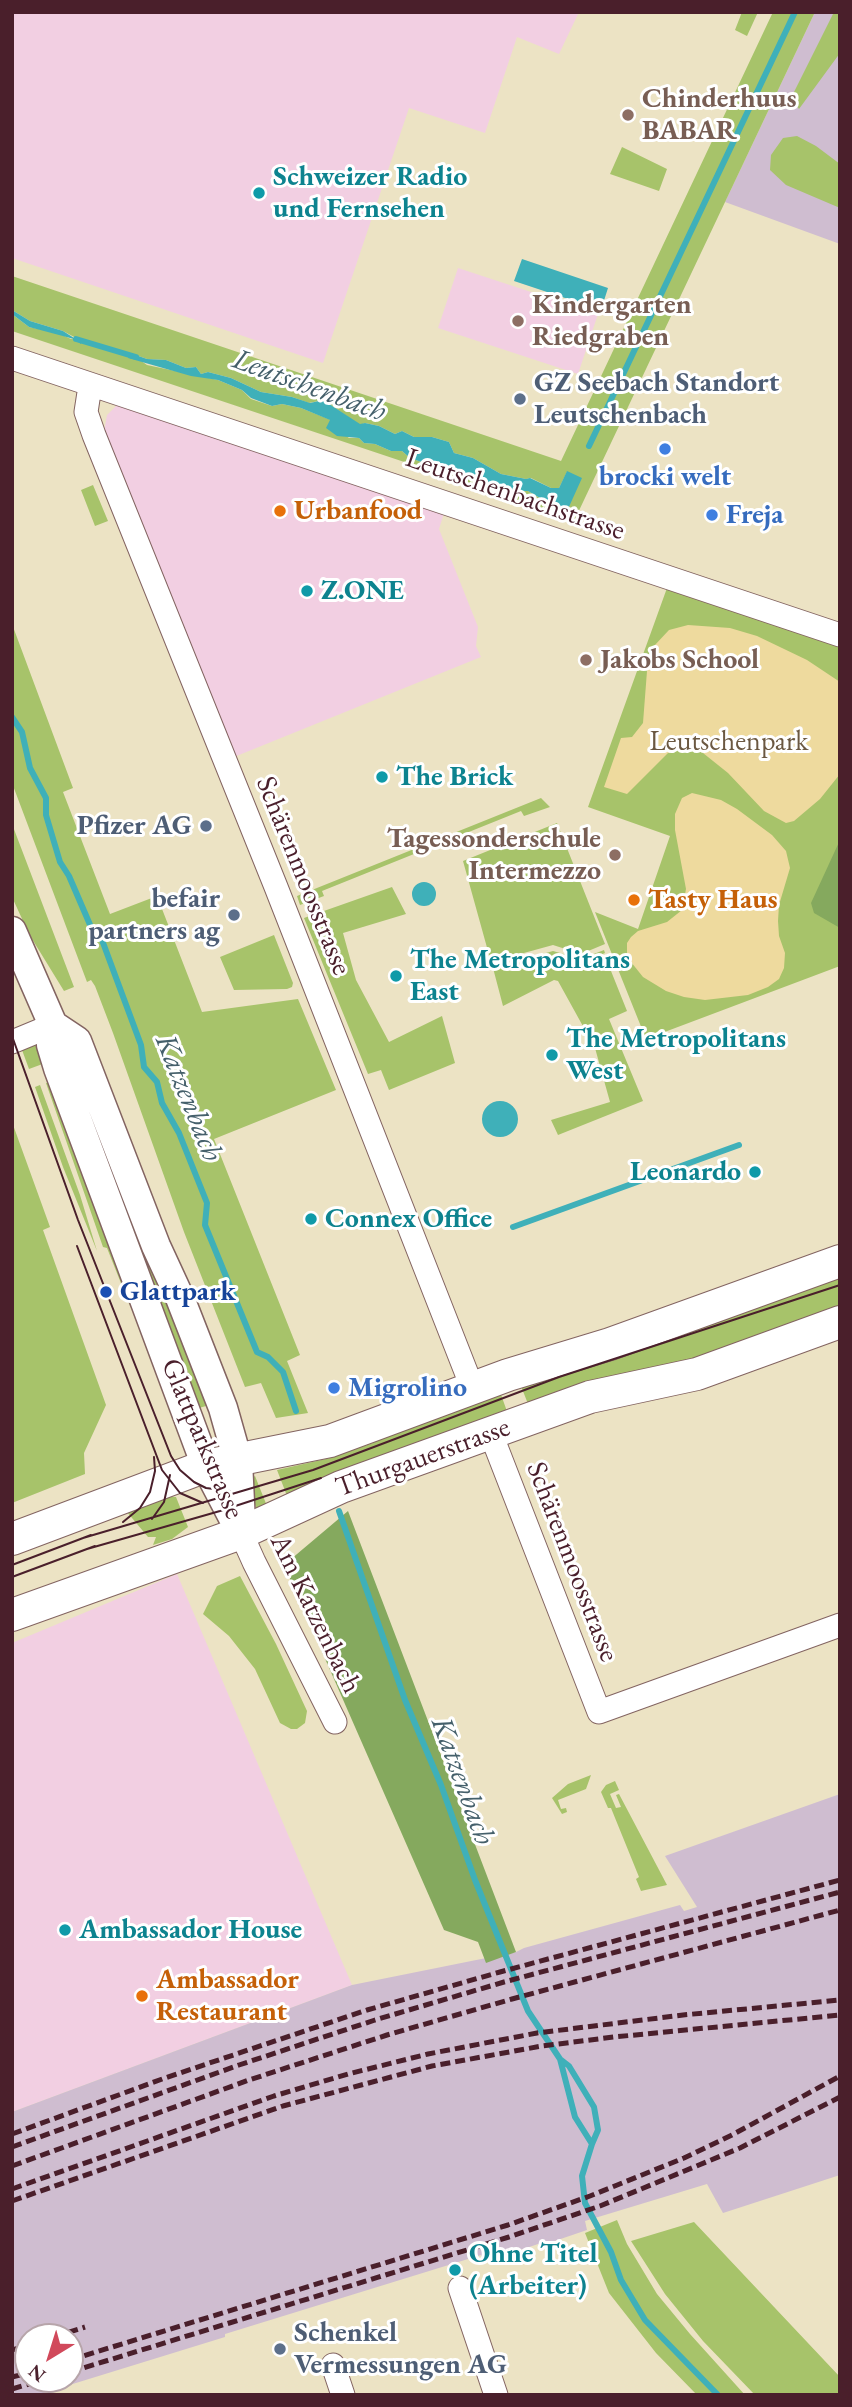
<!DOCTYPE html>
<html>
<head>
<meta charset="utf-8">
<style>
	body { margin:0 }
	#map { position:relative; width:852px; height:2407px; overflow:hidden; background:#ece3c4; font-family:"EB Garamond",serif }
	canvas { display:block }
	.frame { position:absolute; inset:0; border:14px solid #4a1f2b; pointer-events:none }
	.north { position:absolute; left:14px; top:2323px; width:70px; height:70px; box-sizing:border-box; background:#fff; border:2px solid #b7a5aa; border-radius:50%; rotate:218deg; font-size:19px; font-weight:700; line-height:28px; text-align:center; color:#4a1f2b }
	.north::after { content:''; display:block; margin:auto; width:24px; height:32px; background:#d1495b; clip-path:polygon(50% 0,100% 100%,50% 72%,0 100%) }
</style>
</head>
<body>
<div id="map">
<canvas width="852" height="2407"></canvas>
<div class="frame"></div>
<div class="north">N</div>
</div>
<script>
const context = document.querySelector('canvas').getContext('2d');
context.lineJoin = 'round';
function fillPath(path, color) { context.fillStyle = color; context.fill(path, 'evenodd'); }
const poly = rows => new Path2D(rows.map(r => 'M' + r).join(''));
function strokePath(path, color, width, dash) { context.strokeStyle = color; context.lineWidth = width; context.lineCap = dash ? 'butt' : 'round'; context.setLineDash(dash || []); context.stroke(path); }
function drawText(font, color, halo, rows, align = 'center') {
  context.font = font + ' "EB Garamond",serif'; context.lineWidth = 6; context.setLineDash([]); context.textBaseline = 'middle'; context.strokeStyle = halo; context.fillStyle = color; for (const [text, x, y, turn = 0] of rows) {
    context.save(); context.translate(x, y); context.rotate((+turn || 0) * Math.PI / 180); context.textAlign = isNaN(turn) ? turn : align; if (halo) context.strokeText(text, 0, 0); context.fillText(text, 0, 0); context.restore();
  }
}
fillPath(poly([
	[12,12,579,12,559,54,517,37,485,133,409,108,323,363,12,258],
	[458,268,598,314,578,374,438,328],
	[117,405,444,513,439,529,478,627,476,646,481,657,234,757,104,432,107,415],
	[177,1574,352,1985,12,2112,12,1643]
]), '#f2cfe2');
fillPath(poly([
	[815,12,840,12,840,244,725,202],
	[840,1794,840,2175,723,2213,707,2184,585,2221,587,2230,540,2246,538,2244,485,2262,481,2255,225,2334,225,2337,37,2395,12,2395,12,2112,352,1985,516,1952,524,1948,680,1905,684,1911,697,1907,665,1856],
	[28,2337,70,2337,70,2379,28,2379]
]), '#cfbdd0');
fillPath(poly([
	[742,12,758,12,747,36,735,30],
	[773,12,815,12,575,519,12,331,12,314,29,327,58,333,71,339,76,338,63,331,30,321,12,310,12,276,561,461],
	[130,353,147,359,166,360,186,368,196,367,201,374,208,372,231,378,261,392,292,397,309,403,323,400,360,425,365,423,379,426,395,434,402,431,414,437,432,437,449,442,454,453,473,458,501,474,526,479,531,478,551,488,559,488,567,472,568,509,552,505,528,491,513,491,497,487,466,474,450,472,410,458,402,451,391,451,375,444,364,443,359,438,349,438,330,423,331,420,301,408,282,404,272,406,251,399,242,390,218,380,147,365],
	[834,12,840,12,840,53,799,109,791,98],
	[797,136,816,146,840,164,840,208,786,185,770,170,771,155,783,138],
	[622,147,667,169,659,191,610,174],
	[93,485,108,521,95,526,81,490],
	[667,588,840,645,840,966,646,1039,595,912,638,929,670,836,588,807],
	[12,624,73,788,63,792,110,914,157,896,202,1012,298,999,336,1090,214,1139,300,1355,287,1361,308,1413,276,1418,261,1383,245,1387,184,1232,113,1033,95,986,91,980,87,982,12,783],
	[541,798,550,807,524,816,521,811,322,891,324,896,300,905,297,896],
	[557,823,605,944,581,954,553,945,491,962,463,861],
	[12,824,74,987,64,991,29,934,12,897],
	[392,887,406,914,343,933,356,980,389,1042,442,1016,455,1063,389,1090,381,1070,368,1074,304,918],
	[274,935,293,983,292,987,287,989,234,990,220,957],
	[604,950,605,953,591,959,593,964,610,957,615,969,611,971,627,1011,609,1019,643,1101,558,1135,551,1120,610,1102,595,1048,558,981,554,980,503,1006,493,968,553,951,581,959],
	[41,1043,48,1062,29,1069,22,1050],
	[76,1071,193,1356,206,1406,199,1408,68,1074],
	[49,1082,124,1271,130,1306,107,1248,103,1247,46,1083],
	[40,1085,80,1195,97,1251,63,1167,35,1087],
	[12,1122,50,1227,43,1230,106,1405,84,1453,85,1474,12,1503],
	[840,1271,840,1313,742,1349,530,1409,519,1381],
	[499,1389,509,1417,289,1501,277,1470,330,1458,373,1443,413,1420],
	[255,1476,269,1511,257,1512,249,1480],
	[162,1496,176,1497,188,1527,172,1539,153,1545,156,1537,148,1537,127,1512],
	[240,1576,276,1644,307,1711,305,1723,297,1729,291,1729,280,1723,255,1669,229,1636,203,1614,217,1586],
	[591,1775,586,1789,558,1800,561,1809,566,1808,567,1812,562,1814,552,1798,568,1784],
	[615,1781,619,1790,610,1794,616,1808,621,1807,616,1795,619,1794,667,1885,641,1891,636,1879,639,1877,611,1808,608,1808,601,1792,606,1785],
	[617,2220,627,2244,657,2294,690,2334,745,2395,697,2395,656,2353,609,2293,585,2233],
	[694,2222,840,2377,840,2395,755,2395,703,2341,665,2294,631,2241]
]), '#a7c36a');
fillPath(poly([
	[840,840,840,928,814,913,811,903],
	[348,1511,516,1952,486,1963,478,1942,444,1930,284,1565]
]), '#85a95e');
fillPath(poly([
	[688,625,730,628,757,636,807,660,840,682,840,774,820,799,794,821,786,823,764,811,728,773,703,753,694,749,683,749,668,753,627,794,604,787,621,738,632,737,643,723,647,671,654,646,669,630],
	[692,793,721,800,737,809,772,835,786,851,790,868,779,905,778,921,779,936,785,953,784,968,779,979,768,987,748,995,705,1000,684,997,666,991,643,977,627,957,627,943,631,937,638,931,667,922,682,910,686,889,675,830,675,814,682,798]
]), '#eeda9e');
fillPath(poly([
	[522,259,608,288,601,310,514,281],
	[12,310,30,321,63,331,74,338,83,338,81,344,74,339,29,327,12,314],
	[130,353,147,359,166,360,186,368,196,367,201,374,208,372,231,378,261,392,292,397,310,403,323,400,360,424,365,423,379,426,395,434,402,431,414,437,432,437,449,442,454,453,473,458,501,474,526,479,530,478,551,488,559,488,567,471,582,478,568,509,552,505,528,491,513,491,497,487,466,474,450,472,410,458,402,451,391,451,375,444,364,443,359,438,337,436,326,428,330,420,301,408,282,404,272,406,251,398,242,390,218,380,191,376,128,358],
	'412 894a12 12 0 1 1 24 0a12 12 0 1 1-24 0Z',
	'482 1119a18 18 0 1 1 36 0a18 18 0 1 1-36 0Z'
]), '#3fb0b9');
strokePath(poly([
	[76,339,136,357],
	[589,446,795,12],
	[12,717,22,732,30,768,46,798,46,815,60,862,69,876,91,927,102,940,141,1045,144,1067,157,1082,162,1103,179,1133,207,1203,205,1225,257,1352,268,1357,283,1372,296,1411],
	[513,1227,739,1145],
	[339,1511,405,1700,441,1785,475,1880,528,2011,560,2059,575,2117,592,2144,582,2176,585,2203,611,2252,621,2280,645,2320,718,2395],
	[560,2059,569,2066,594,2107,598,2130,592,2144]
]), '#3fb0b9', 6);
const minor = poly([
	[12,358,840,635],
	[90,386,86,412,94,435,276,887,472,1387],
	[12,1042,53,1025],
	[491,1434,599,1712,840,1625],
	[241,1533,254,1562,335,1722],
	[460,2288,496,2395],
	[333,2365,343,2395]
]);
const tertiary = poly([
	[12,931,53,1025,51,1045,58,1068,206,1466,241,1533],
	[53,1025,77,1041,156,1246,180,1298,223,1408,238,1461,241,1523]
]);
const secondary = poly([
	[12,1539,206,1466,330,1441,508,1375,610,1344,840,1261],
	[12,1615,241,1533,341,1487,590,1397,697,1374,840,1322]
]);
strokePath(minor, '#836461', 25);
strokePath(tertiary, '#836461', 31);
strokePath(secondary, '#836461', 34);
strokePath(minor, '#fff', 23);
strokePath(tertiary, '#fff', 28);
strokePath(secondary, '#fff', 32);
strokePath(poly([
	[12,1036,78,1220,171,1456,180,1470,194,1482,206,1488,230,1491],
	[77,1246,162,1470,180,1493,203,1503],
	[152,1519,164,1502,170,1475],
	[123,1522,140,1508,150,1492,155,1471,154,1457],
	[83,1538,313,1470,559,1377,840,1285],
	[87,1549,220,1511,321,1478],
	[12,1565,91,1535],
	[12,1577,95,1546]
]), '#4a1f2b', 2);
strokePath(poly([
	[12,2134,165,2078,367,2010,500,1972,840,1880],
	[12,2147,239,2065,375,2020,504,1982,840,1892],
	[12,2166,249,2080,387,2035,512,1999,840,1910],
	[12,2189,274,2096,348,2074,428,2054,537,2033,683,2015,840,2000],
	[12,2201,283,2106,432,2066,542,2046,614,2037,840,2015],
	[54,2337,85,2327],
	[12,2350,27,2346],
	[70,2360,508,2225,590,2196,684,2158,732,2135,840,2076],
	[70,2372,509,2237,600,2206,740,2148,840,2097],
	[12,2377,28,2373],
	[12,2389,46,2379]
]), '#4a1f2b', 5, [10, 5]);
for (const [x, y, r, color] of [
	[628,115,7,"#8d6e63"],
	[259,193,7,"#0f9aa8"],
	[518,321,7,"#8d6e63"],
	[520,399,7,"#5c6f8a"],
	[665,449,7,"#3f7fe0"],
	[280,511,7,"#e8710a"],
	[712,515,7,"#3f7fe0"],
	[307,591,7,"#0f9aa8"],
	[586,660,7,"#8d6e63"],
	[382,777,7,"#0f9aa8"],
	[206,826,7,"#5c6f8a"],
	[615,855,7,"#8d6e63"],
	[634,900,7,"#e8710a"],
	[234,915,7,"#5c6f8a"],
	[396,976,7,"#0f9aa8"],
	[552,1055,7,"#0f9aa8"],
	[755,1172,7,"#0f9aa8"],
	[311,1219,7,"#0f9aa8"],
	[106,1292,7,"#1a4fb4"],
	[334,1388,7,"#3f7fe0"],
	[65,1930,7,"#0f9aa8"],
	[142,1996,7,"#e8710a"],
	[455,2270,7,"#0f9aa8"],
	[280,2349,7,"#5c6f8a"]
]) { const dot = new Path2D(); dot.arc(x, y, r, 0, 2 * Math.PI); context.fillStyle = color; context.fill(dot); strokePath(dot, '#fff', 2.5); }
drawText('bold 28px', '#785e54', '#fff', [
	["Chinderhuus",642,99],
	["BABAR",642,131],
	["Kindergarten",532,305],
	["Riedgraben",532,337],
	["Jakobs School",600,660],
	["Tagessonderschule",601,839,"right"],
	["Intermezzo",601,871,"right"]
], 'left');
drawText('bold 28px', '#0d838f', '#fff', [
	["Schweizer Radio",273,177],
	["und Fernsehen",273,209],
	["Z.ONE",321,591],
	["The Brick",396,777],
	["The Metropolitans",410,960],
	["East",410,992],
	["The Metropolitans",566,1039],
	["West",566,1071],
	["Leonardo",741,1172,"right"],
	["Connex Office",325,1219],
	["Ambassador House",79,1930],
	["Ohne Titel",469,2254],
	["(Arbeiter)",469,2286]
], 'left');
drawText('bold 28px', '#4e5e75', '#fff', [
	["GZ Seebach Standort",534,383],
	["Leutschenbach",534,415],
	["Pfizer AG",192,826,"right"],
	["befair",220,899,"right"],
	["partners ag",220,931,"right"],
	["Schenkel",294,2333],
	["Vermessungen AG",294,2365]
], 'left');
drawText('bold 28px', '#366cbe', '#fff', [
	["brocki welt",665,477,"center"],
	["Freja",726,515],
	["Migrolino",348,1388]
], 'left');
drawText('28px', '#4a1f2b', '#fff', [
	["Leutschenbachstrasse",515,495,19],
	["Schärenmoosstrasse",303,876,68],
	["Glattparkstrasse",202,1439,67],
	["Thurgauerstrasse",423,1458,-20],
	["Schärenmoosstrasse",572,1562,69],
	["Am Katzenbach",315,1614,64]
]);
drawText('bold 28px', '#c56008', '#fff', [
	["Urbanfood",294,511],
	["Tasty Haus",648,900],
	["Ambassador",156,1980],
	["Restaurant",156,2012]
], 'left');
drawText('28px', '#6b5841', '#fff', [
	["Leutschenpark",729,742]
]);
drawText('bold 28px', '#164399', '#fff', [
	["Glattpark",120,1292]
], 'left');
drawText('italic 30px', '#45606b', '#fff', [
	["Leutschenbach",309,386,20],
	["Katzenbach",188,1098,68],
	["Katzenbach",462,1781,70]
]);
</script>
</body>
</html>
